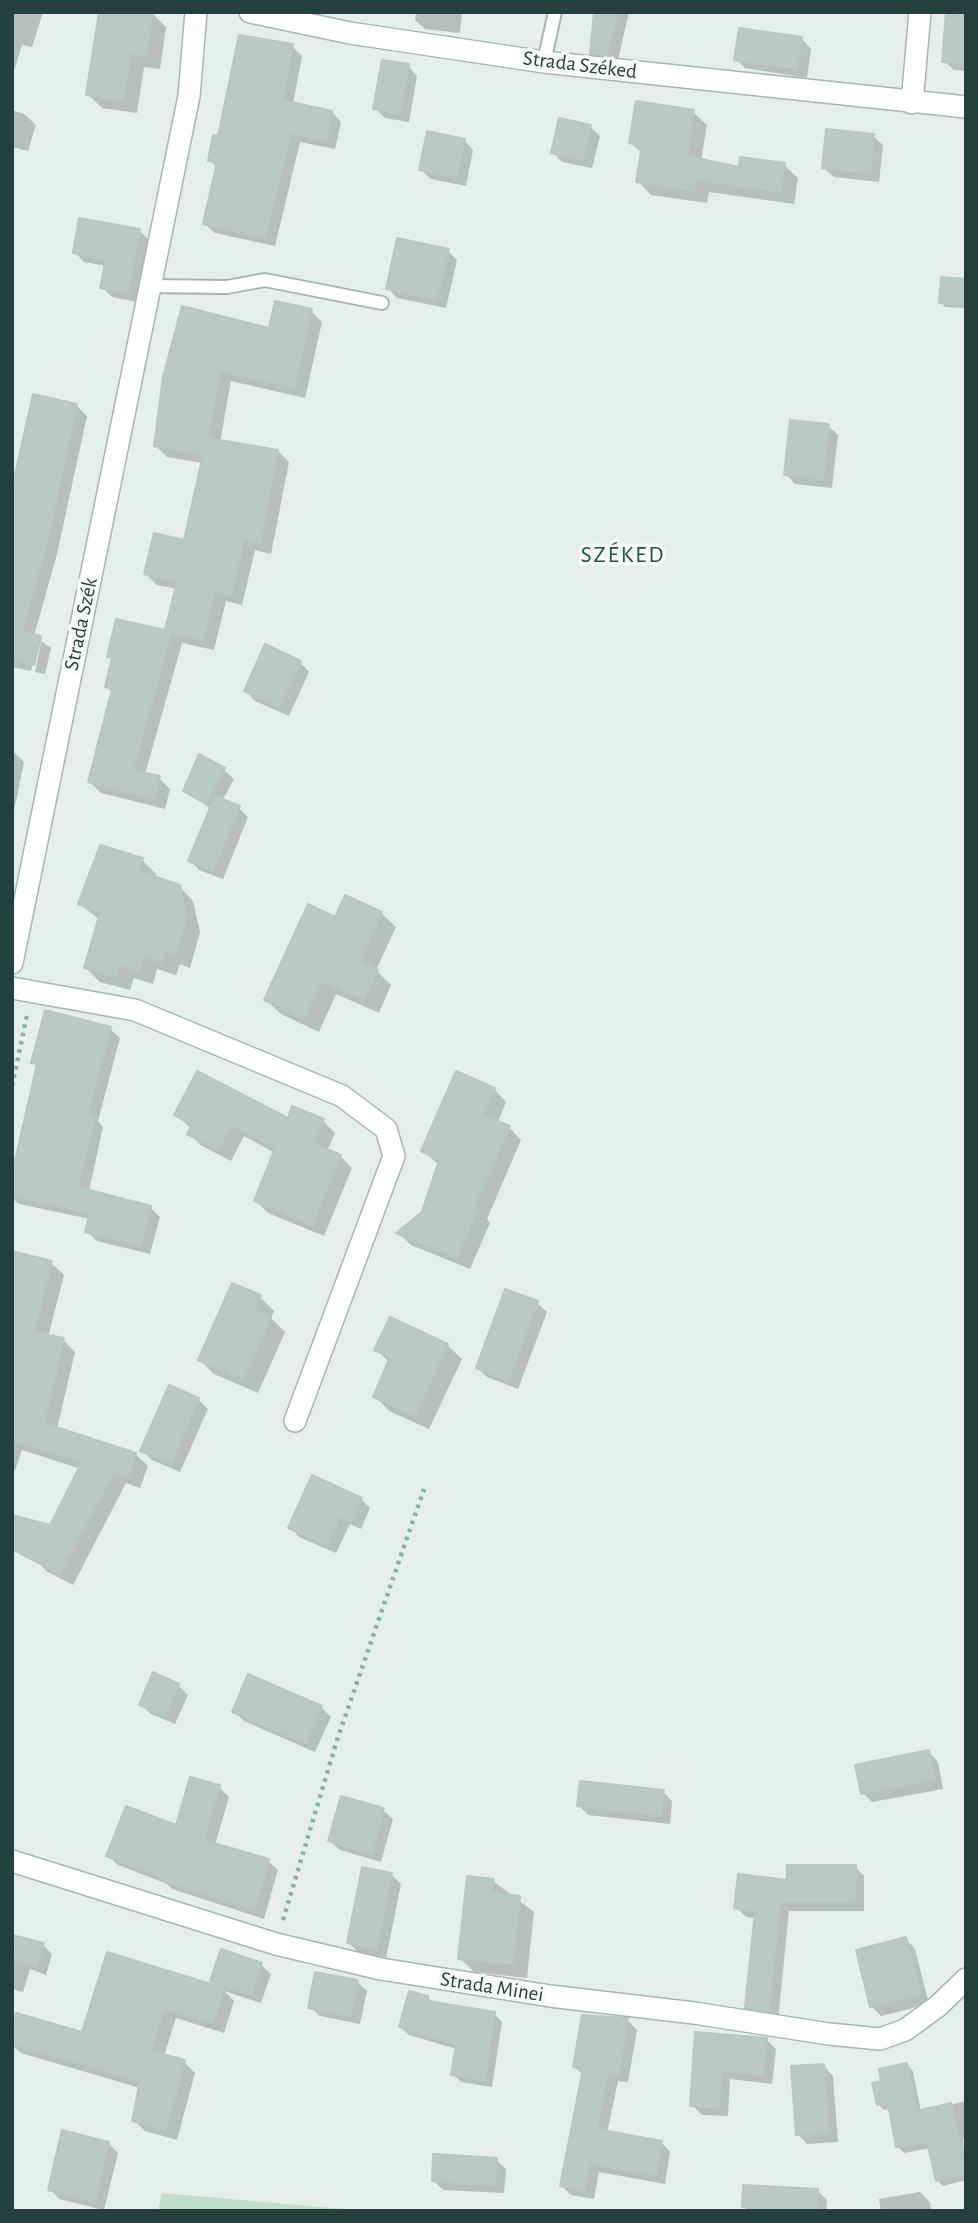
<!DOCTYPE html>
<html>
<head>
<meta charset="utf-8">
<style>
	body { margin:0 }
	#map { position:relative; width:978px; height:2223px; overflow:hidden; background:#e5eeeb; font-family:"Alegreya Sans",sans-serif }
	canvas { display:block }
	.frame { position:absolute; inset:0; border:14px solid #24403a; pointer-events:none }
</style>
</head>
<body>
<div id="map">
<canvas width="978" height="2223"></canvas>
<div class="frame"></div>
</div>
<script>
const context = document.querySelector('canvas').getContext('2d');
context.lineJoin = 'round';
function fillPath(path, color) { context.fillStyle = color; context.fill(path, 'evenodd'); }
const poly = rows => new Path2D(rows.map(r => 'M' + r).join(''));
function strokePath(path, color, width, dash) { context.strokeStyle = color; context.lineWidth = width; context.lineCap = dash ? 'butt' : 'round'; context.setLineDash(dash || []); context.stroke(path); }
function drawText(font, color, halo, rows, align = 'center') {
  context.font = font + ' "Alegreya Sans",sans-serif'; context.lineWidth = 7; context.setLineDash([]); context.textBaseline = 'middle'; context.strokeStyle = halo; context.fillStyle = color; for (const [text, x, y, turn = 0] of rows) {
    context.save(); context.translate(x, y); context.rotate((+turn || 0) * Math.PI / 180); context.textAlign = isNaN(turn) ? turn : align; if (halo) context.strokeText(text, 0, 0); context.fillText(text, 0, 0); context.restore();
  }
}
fillPath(poly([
	[162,2193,366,2211,158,2211]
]), '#bedfc9');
fillPath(poly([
	[12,12,43,12,32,47,22,45,12,77],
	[416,12,462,12,460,33,425,29,415,20],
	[596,12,629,12,617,64,601,63,592,53],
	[966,12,966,71,954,70,944,61],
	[152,13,166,27,160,69,144,67,137,113,102,108,88,94],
	[802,39,811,49,807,78,745,68,736,59],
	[292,46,302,56,293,104,332,112,341,122,335,149,300,142,275,246,215,233,205,224,217,168,210,160,220,139],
	[408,66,417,76,409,122,385,118,375,108],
	[12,110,24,114,36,125,28,151,12,147],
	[693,112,707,125,701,161,741,169,784,165,798,178,794,204,709,192,707,203,651,195,638,181,643,154,631,143],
	[590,127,600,136,592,168,562,162,553,152],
	[873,136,883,145,879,182,834,177,824,168],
	[464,140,473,150,466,186,431,179,421,170],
	[140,231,149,240,137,302,112,297,102,287,107,266,84,262,75,252],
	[448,251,457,260,446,308,397,298,388,288],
	[966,281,966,308,945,307,941,302],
	[311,311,322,322,305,398,231,381,220,442,278,451,289,462,271,554,255,550,242,605,226,601,214,650,182,643,145,774,159,778,170,789,165,809,101,793,90,782,113,693,107,687,113,660,109,656,166,632,177,589,157,585,146,574,185,542,203,463,167,457,156,446,165,377],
	[76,405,87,416,57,554,34,636,51,648,45,674,35,672,41,643,38,643,31,671,12,667,12,487],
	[828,426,838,435,832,488,795,484,786,474],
	[300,662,309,672,289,716,255,701,246,691],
	[12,750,24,762,12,821],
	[200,756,224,770,234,779,222,801,239,808,248,817,223,879,199,870,190,860,211,809,185,791],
	[142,860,156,874,155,879,179,886,193,901,200,932,190,968,180,964,176,975,157,969,153,984,134,978,130,990,100,982,86,968,100,920,80,904],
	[381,913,396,927,376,970,391,985,379,1013,336,994,319,1032,281,1014,266,1000,336,919],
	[110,1029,120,1038,98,1121,103,1127,89,1191,150,1207,160,1217,150,1254,97,1241,87,1231,90,1219,19,1204,12,1198,12,1181,38,1067,33,1062],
	[494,1089,506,1102,498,1122,509,1127,521,1140,487,1219,490,1223,470,1269,411,1245,399,1233,424,1213,439,1165,423,1151],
	[176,1115,323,1121,335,1133,327,1151,340,1156,352,1168,324,1236,268,1213,256,1201,275,1153,244,1136,231,1161,202,1146,189,1134,192,1129],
	[12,1253,51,1263,64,1275,48,1337,63,1340,75,1352,57,1429,135,1454,148,1466,140,1488,126,1483,73,1585,46,1571,35,1557,12,1551,12,1517,50,1527,81,1469,22,1450,15,1471,12,1470],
	[260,1297,274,1311,271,1318,285,1332,258,1393,214,1374,200,1360],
	[537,1303,547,1312,518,1389,487,1377,478,1368],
	[447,1345,462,1359,429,1429,389,1411,375,1396,390,1363,377,1350],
	[198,1399,208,1409,180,1472,152,1460,143,1451],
	[361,1499,370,1508,361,1529,350,1524,336,1553,299,1537,290,1527],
	[178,1685,188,1695,175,1724,151,1714,141,1704],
	[321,1707,331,1717,315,1752,244,1721,234,1712],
	[929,1752,938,1762,943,1789,872,1802,863,1793],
	[219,1787,229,1797,215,1845,268,1861,278,1870,264,1919,172,1889,167,1884,118,1865,108,1856,177,1828],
	[663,1792,672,1801,670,1824,588,1815,579,1805],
	[383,1810,393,1819,381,1862,340,1850,330,1841],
	[855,1867,864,1876,864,1911,789,1911,778,2020,756,2016,746,2007,756,1918,746,1917,736,1907,788,1882],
	[391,1874,401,1884,386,1958,358,1952,348,1942],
	[493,1881,534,1912,527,1978,474,1972,460,1958],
	[12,1936,43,1945,52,1954,46,1975,30,1969,23,1992,12,1989],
	[906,1939,915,1949,929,2004,881,2016,871,2006],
	[261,1965,271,1974,261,2003,224,1991,234,2001,224,2033,176,2018,164,2056,184,2062,195,2073,177,2140,145,2131,134,2120,140,2088,21,2053,12,2045,18,2015,84,2034,221,1989,212,1980],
	[357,1982,367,1991,360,2024,320,2016,310,2007],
	[427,1997,434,2004,494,2014,502,2022,492,2087,461,2082,453,2074,457,2049,409,2035,401,2027],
	[627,2020,637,2030,628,2082,618,2081,607,2133,661,2142,670,2152,665,2184,599,2172,594,2199,571,2195,561,2185,584,2076,575,2067],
	[697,2034,766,2039,776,2049,772,2084,730,2079,728,2116,702,2115,692,2105],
	[907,2065,913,2071,921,2112,966,2101,966,2138,963,2139,966,2180,943,2186,937,2180,930,2148,904,2153,898,2147,891,2109,884,2110,878,2104,883,2083],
	[824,2066,833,2076,838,2142,807,2144,798,2134],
	[108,2143,118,2153,104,2210,59,2199,50,2189],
	[496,2160,506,2169,504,2193,443,2190,433,2180],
	[817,2190,827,2200,826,2211,748,2211,744,2206],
	[920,2192,930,2202,931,2211,881,2211,879,2199]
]), '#0003');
const building = poly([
	[99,12,153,12,146,56,131,53,123,100,86,95,99,12],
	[594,12,618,12,607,56,590,54,594,12],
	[946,12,966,12,966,63,942,62,946,12],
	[739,28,802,37,797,69,734,60,739,28],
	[239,35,293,44,283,100,332,111,326,141,291,133,265,238,203,224,217,162,208,161,213,135,218,136,239,35],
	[382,60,409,64,400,114,373,109,382,60],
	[636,101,694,110,687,156,739,167,740,157,785,163,781,192,696,180,694,191,636,182,642,146,629,143,636,101],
	[559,118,591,125,583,160,551,153,559,118],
	[826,129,874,134,870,173,822,168,826,129],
	[427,131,465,139,457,178,419,170,427,131],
	[79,218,140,229,128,293,100,288,106,259,73,253,79,218],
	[397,238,449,249,437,300,386,289,397,238],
	[941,277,966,279,966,305,939,303,941,277],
	[275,301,312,309,294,388,220,371,208,438,278,450,260,544,244,540,231,595,215,591,203,640,171,633,133,770,160,776,154,799,88,782,112,689,105,687,112,658,107,657,116,619,165,630,177,582,144,574,154,533,184,540,203,455,154,446,163,377,182,306,269,328,275,301],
	[33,394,77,404,47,543,22,632,41,636,34,665,12,660,12,488,33,394],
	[790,420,829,424,823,479,784,475,790,420],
	[265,644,301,661,279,707,244,691,265,644],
	[199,754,225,768,206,804,183,791,199,754],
	[215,796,240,806,213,871,188,861,215,796],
	[100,845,143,858,139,871,180,885,186,917,176,955,166,951,162,962,143,956,139,971,119,965,116,977,84,968,100,913,78,904,100,845],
	[345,895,382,912,360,961,378,970,364,1000,322,981,304,1019,264,1000,308,904,335,917,345,895],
	[45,1010,111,1027,88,1114,95,1116,78,1187,151,1206,141,1246,85,1232,90,1213,12,1196,12,1174,37,1064,31,1063,45,1010],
	[197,1071,288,1118,292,1106,324,1119,313,1143,341,1155,312,1225,254,1201,275,1148,231,1125,218,1150,187,1134,192,1124,174,1115,197,1071],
	[456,1071,495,1088,483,1115,510,1126,474,1207,478,1209,457,1258,396,1233,422,1212,439,1160,421,1151,456,1071],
	[12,1251,52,1261,34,1332,64,1338,44,1423,136,1453,128,1477,114,1472,60,1574,12,1549,12,1515,50,1525,82,1462,12,1440,12,1251],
	[232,1283,261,1295,254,1309,271,1317,243,1380,198,1360,232,1283],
	[505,1289,538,1301,508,1381,476,1368,505,1289],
	[390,1317,448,1344,415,1416,373,1397,390,1357,374,1350,390,1317],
	[169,1385,199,1398,171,1464,140,1451,169,1385],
	[312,1475,362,1498,351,1521,340,1516,327,1545,288,1528,312,1475],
	[153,1672,179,1684,166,1716,139,1705,153,1672],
	[248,1674,322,1706,306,1743,232,1712,248,1674],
	[929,1750,935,1779,861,1794,855,1765,929,1750],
	[190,1777,220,1785,204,1840,269,1859,255,1910,160,1880,161,1877,106,1856,126,1806,176,1825,190,1777],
	[580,1781,664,1790,661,1815,577,1806,580,1781],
	[341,1796,384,1808,372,1854,328,1841,341,1796],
	[787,1865,856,1865,855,1902,780,1902,769,2011,745,2008,755,1911,734,1908,738,1874,787,1880,787,1865],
	[362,1867,392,1873,377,1949,347,1943,362,1867],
	[467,1876,494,1879,492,1893,520,1896,513,1964,458,1959,467,1876],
	[12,1935,44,1943,37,1966,12,1959,12,1935],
	[906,1937,921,1994,870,2007,856,1950,906,1937],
	[221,1949,262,1963,251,1995,210,1981,221,1949],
	[107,1952,224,1988,213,2023,164,2008,151,2051,185,2060,166,2130,132,2121,140,2081,12,2044,16,2013,82,2032,107,1952],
	[315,1972,358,1980,351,2016,308,2008,315,1972],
	[409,1991,428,1996,428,2001,495,2012,485,2080,451,2075,456,2044,399,2027,409,1991],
	[582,2015,628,2018,619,2074,608,2072,597,2129,662,2141,656,2175,590,2164,584,2191,560,2186,583,2069,573,2067,582,2015],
	[695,2032,767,2038,763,2075,721,2071,719,2108,690,2106,695,2032],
	[907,2063,917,2111,951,2103,966,2173,936,2181,927,2142,896,2147,888,2103,877,2105,872,2083,881,2081,879,2069,907,2063],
	[824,2064,829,2133,796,2135,791,2066,824,2064],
	[62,2130,109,2142,95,2202,48,2190,62,2130],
	[433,2154,497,2158,495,2185,432,2181,433,2154],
	[743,2185,818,2189,817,2210,742,2207,743,2185]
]);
fillPath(building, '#bac9c4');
strokePath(building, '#b7c8c2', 2);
const lane = poly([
	[544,62,555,12],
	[151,286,227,287,265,280,382,303]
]);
const street = poly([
	[250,12,350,33,544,62,966,107],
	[912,103,920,12],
	[12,988,135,1010,342,1096,386,1129,394,1156,295,1421],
	[12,1861,276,1944,381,1969,550,1996,694,2013,829,2034,880,2039,905,2030,938,2006,966,1979]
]);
const secondary = poly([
	[12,963,189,96,196,12]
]);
strokePath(lane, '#a7b6b2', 16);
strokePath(street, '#a7b6b2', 24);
strokePath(secondary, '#a3bab3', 24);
strokePath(poly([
	[12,1086,27,1015],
	[283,1920,337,1740,424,1489]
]), '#86b1a6', 4.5, [3.5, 5]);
strokePath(lane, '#fff', 12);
strokePath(street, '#fff', 21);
strokePath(secondary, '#fff', 21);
drawText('21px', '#24403a', '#f6faf8', [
	["Strada Széked",580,65,7],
	["Strada Szék",81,624,-78],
	["Strada Minei",492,1987,9]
]);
context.letterSpacing = '2px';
drawText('23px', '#205249', '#f6faf8', [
	["SZÉKED",623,555]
]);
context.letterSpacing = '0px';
</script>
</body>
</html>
